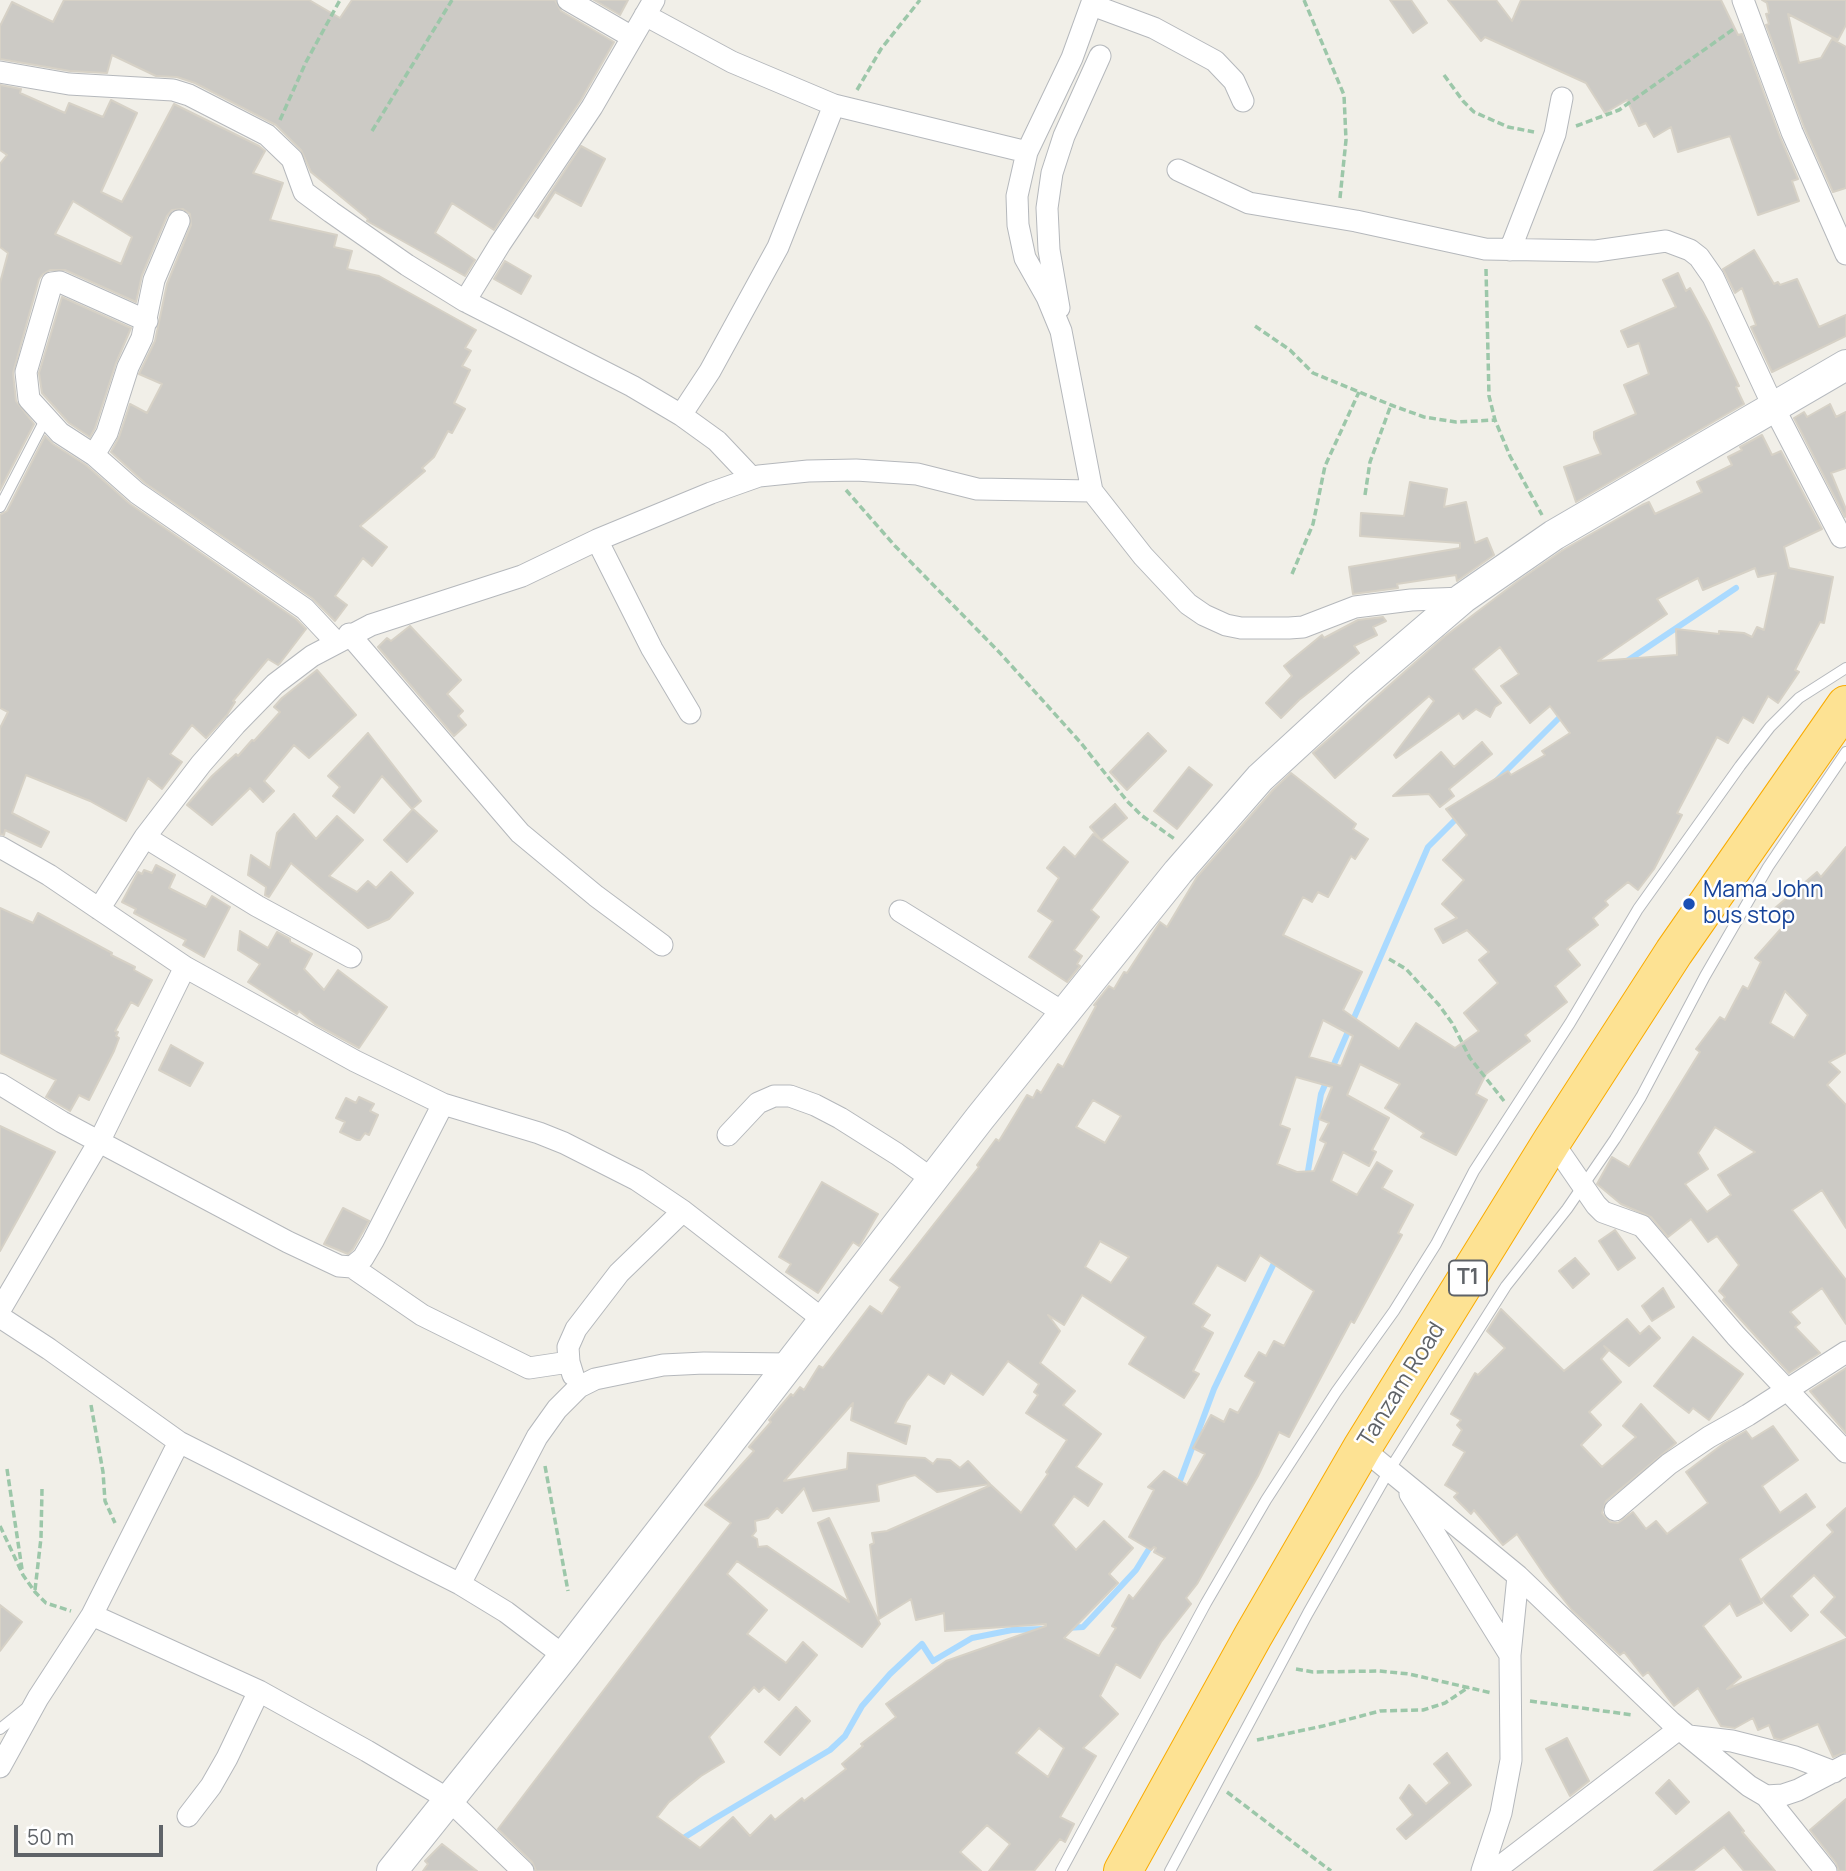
<!DOCTYPE html>
<html>
<head>
<meta charset="utf-8">
<style>
	body { margin:0 }
	#map { position:relative; width:1846px; height:1871px; overflow:hidden; background:#f1efe8; font-family:Manrope,sans-serif }
	canvas { display:block }
	.scale { position:absolute; left:14px; top:1825px; width:149px; height:32px; box-sizing:border-box; border:4px solid #5f6368; border-top:0; padding-left:9px; font-size:21px; line-height:24px; white-space:nowrap; color:#5f6368; -webkit-text-stroke:5px #fff; paint-order:stroke }
</style>
</head>
<body>
<div id="map">
<canvas width="1846" height="1871"></canvas>
<div class="scale">50 m</div>
</div>
<script>
const context = document.querySelector('canvas').getContext('2d');
context.lineJoin = 'round';
const poly = rows => new Path2D(rows.map(r => 'M' + r).join(''));
function strokePath(path, color, width, dash) { context.strokeStyle = color; context.lineWidth = width; context.lineCap = dash ? 'butt' : 'round'; context.setLineDash(dash || []); context.stroke(path); }
function fillPath(path, color) { context.fillStyle = color; context.fill(path, 'evenodd'); }
function drawText(font, color, halo, rows, align = 'center') {
  context.font = font + ' Manrope,sans-serif'; context.lineWidth = 5; context.setLineDash([]); context.textBaseline = 'middle'; context.strokeStyle = halo; context.fillStyle = color; for (const [text, x, y, turn = 0] of rows) {
    context.save(); context.translate(x, y); context.rotate((+turn || 0) * Math.PI / 180); context.textAlign = isNaN(turn) ? turn : align; if (halo) context.strokeText(text, 0, 0); context.fillText(text, 0, 0); context.restore();
  }
}
strokePath(poly([
	[1624,663,1736,588],
	[1496,781,1565,712],
	[1307,1177,1321,1094,1428,847,1460,815],
	[1178,1486,1214,1389,1276,1259],
	[1066,1628,1083,1627,1136,1570,1152,1544],
	[681,1844,685,1837,714,1819,830,1750,845,1736,862,1706,890,1674,922,1644,933,1661,972,1638,1012,1630,1044,1629]
]), '#aadaff', 6);
const building = poly([
	[64,0,309,0,340,18,352,0,555,0,561,11,614,42,581,100,494,230,452,203,435,233,475,260,465,276,367,221,368,219,311,172,301,150,276,125,195,83,177,77,156,76,112,55,107,73,70,71,0,59,0,26,12,2,53,22,64,0],
	[594,0,628,0,620,15,594,0],
	[1390,0,1411,0,1427,23,1413,33,1390,0],
	[1448,0,1496,0,1512,21,1521,0,1721,0,1738,35,1742,34,1780,137,1798,179,1792,181,1799,201,1758,215,1730,136,1678,152,1671,127,1654,137,1646,123,1639,126,1627,100,1605,113,1586,83,1485,37,1481,41,1448,0],
	[1762,0,1846,0,1846,25,1838,40,1788,14,1799,63,1821,58,1832,39,1846,47,1846,188,1833,192,1804,127,1766,25,1769,24,1766,14,1769,13,1767,3,1762,0],
	[0,85,21,89,20,93,65,113,69,103,103,117,111,100,137,113,101,192,122,202,174,104,259,146,265,151,253,173,283,183,270,220,337,235,334,247,352,251,347,269,379,276,476,330,465,348,471,351,462,366,470,370,454,403,465,409,452,433,448,431,434,457,422,468,425,471,360,526,387,547,372,566,363,558,335,596,347,605,335,621,312,598,145,483,111,452,119,437,130,404,147,413,162,384,139,374,155,341,167,284,191,225,190,214,183,209,172,210,167,216,142,275,136,302,65,270,50,270,43,274,39,279,13,373,16,401,34,424,0,490,0,283,8,253,0,247,0,164,7,155,0,150,0,85],
	[73,201,132,237,121,264,55,234,73,201],
	[581,146,605,159,581,206,555,192,538,218,535,216,581,146],
	[1754,250,1774,284,1778,282,1780,285,1797,279,1819,327,1846,315,1846,336,1772,372,1751,327,1756,325,1742,288,1735,293,1723,269,1754,250],
	[505,261,531,276,521,294,494,279,505,261],
	[1678,273,1686,291,1690,288,1709,323,1739,386,1736,387,1744,404,1576,502,1564,467,1601,454,1594,438,1594,432,1636,414,1624,385,1649,374,1639,343,1628,347,1621,331,1676,307,1663,280,1678,273],
	[62,297,131,328,116,363,95,428,90,437,69,423,42,393,39,373,62,297],
	[1830,404,1836,417,1846,412,1846,468,1831,473,1846,509,1845,517,1794,418,1804,412,1807,417,1830,404],
	[1762,435,1772,455,1781,451,1822,529,1784,547,1789,568,1833,577,1824,623,1820,622,1795,670,1799,672,1778,703,1768,696,1753,723,1743,717,1728,743,1717,737,1677,813,1682,815,1654,869,1638,890,1628,882,1605,901,1608,905,1593,918,1598,925,1567,949,1580,965,1555,986,1567,1002,1525,1035,1530,1041,1486,1074,1476,1094,1487,1100,1456,1155,1421,1137,1424,1133,1385,1108,1400,1084,1360,1064,1347,1095,1389,1118,1372,1150,1376,1152,1369,1166,1343,1152,1331,1181,1357,1195,1377,1162,1392,1171,1382,1188,1413,1205,1398,1233,1402,1235,1354,1323,1351,1321,1289,1437,1279,1432,1258,1476,1197,1584,1186,1598,1191,1604,1161,1642,1140,1678,1116,1664,1100,1696,1118,1714,1083,1748,1096,1756,1060,1817,1074,1824,1065,1842,1060,1839,1034,1871,989,1871,1010,1844,987,1825,960,1852,981,1871,536,1871,532,1862,498,1829,731,1523,705,1505,754,1451,749,1447,771,1422,769,1420,773,1415,791,1394,793,1396,800,1387,804,1390,819,1366,823,1368,870,1306,882,1314,900,1287,890,1280,979,1167,977,1165,996,1139,999,1141,1027,1095,1033,1098,1037,1090,1041,1093,1058,1064,1063,1067,1096,1006,1094,1005,1109,986,1114,989,1124,972,1127,973,1160,922,1167,927,1197,877,1273,790,1291,773,1356,824,1353,829,1368,839,1355,859,1351,856,1328,897,1318,892,1312,902,1303,897,1283,935,1362,972,1343,1010,1399,1049,1416,1023,1455,1048,1479,1031,1464,1013,1498,983,1479,960,1489,952,1467,930,1443,943,1435,929,1457,918,1442,904,1464,880,1443,860,1467,835,1446,809,1508,771,1511,775,1545,755,1542,751,1570,733,1550,706,1530,723,1501,686,1519,674,1500,647,1473,669,1501,703,1495,707,1490,717,1476,709,1463,719,1459,713,1396,758,1394,755,1434,701,1429,696,1335,778,1313,753,1444,637,1518,581,1563,550,1642,505,1649,502,1655,514,1702,492,1697,482,1732,465,1728,457,1742,450,1740,447,1762,435],
	[1755,568,1758,577,1776,573,1764,630,1757,627,1752,637,1744,633,1719,631,1719,634,1676,629,1677,655,1598,661,1667,614,1657,599,1698,578,1703,590,1755,568],
	[1323,1020,1353,1036,1341,1066,1309,1057,1323,1020],
	[1296,1077,1332,1087,1319,1119,1329,1123,1320,1140,1326,1143,1314,1171,1297,1172,1277,1164,1290,1129,1280,1125,1296,1077],
	[1093,1100,1121,1116,1105,1143,1076,1127,1093,1100],
	[1100,1241,1129,1257,1111,1283,1085,1267,1100,1241],
	[1260,1255,1314,1291,1284,1346,1274,1341,1266,1356,1259,1352,1245,1376,1255,1382,1238,1413,1230,1409,1224,1422,1211,1415,1193,1448,1205,1454,1187,1485,1164,1471,1148,1487,1154,1490,1129,1537,1151,1550,1154,1547,1156,1548,1154,1552,1165,1558,1133,1599,1129,1595,1112,1626,1116,1628,1099,1656,1064,1638,1118,1583,1109,1574,1133,1548,1104,1521,1076,1550,1053,1525,1074,1496,1088,1506,1102,1484,1076,1467,1101,1434,1063,1405,1075,1391,1040,1363,1060,1331,1048,1315,1064,1325,1082,1295,1146,1337,1129,1364,1184,1398,1199,1374,1193,1371,1213,1333,1202,1327,1210,1315,1193,1304,1217,1265,1245,1281,1260,1255],
	[1008,1361,1039,1384,1034,1392,1038,1395,1026,1413,1067,1440,1046,1472,1048,1474,1021,1513,991,1485,887,1531,872,1533,874,1543,870,1545,879,1619,911,1599,916,1620,944,1613,945,1631,1046,1624,1046,1626,946,1661,886,1704,896,1717,861,1744,863,1746,842,1764,846,1769,804,1801,802,1798,775,1820,771,1815,750,1836,733,1817,700,1848,657,1817,669,1802,701,1776,724,1762,709,1737,754,1687,759,1692,764,1687,779,1700,817,1655,803,1642,786,1663,747,1634,767,1610,727,1574,737,1561,862,1647,880,1624,829,1518,818,1523,849,1602,767,1546,758,1547,757,1539,752,1536,756,1531,755,1521,768,1518,777,1508,782,1513,804,1488,813,1511,879,1501,877,1485,915,1475,937,1492,990,1484,968,1461,960,1468,950,1460,937,1459,933,1464,925,1458,848,1453,847,1469,784,1481,853,1403,851,1420,906,1444,910,1426,895,1423,906,1402,928,1374,944,1384,951,1373,983,1395,1008,1361],
	[1039,1728,1064,1748,1048,1777,1016,1753,1039,1728],
	[45,436,53,444,86,465,130,504,296,619,306,629,280,663,278,665,268,659,233,701,235,702,227,715,206,738,192,725,170,754,182,762,162,789,148,778,126,821,90,801,26,775,12,813,49,832,41,847,5,830,4,835,0,834,0,728,8,712,0,708,0,515,7,511,45,436],
	[1410,482,1447,489,1444,507,1466,502,1475,543,1487,538,1494,555,1457,581,1456,575,1397,584,1398,588,1353,594,1349,567,1460,548,1460,543,1360,536,1361,513,1404,516,1410,482],
	[1383,617,1386,621,1373,627,1377,635,1354,646,1359,653,1299,700,1281,718,1266,703,1292,676,1284,666,1322,635,1324,638,1358,620,1383,617],
	[410,626,461,680,447,694,463,711,458,716,466,725,454,736,378,647,387,638,391,641,410,626],
	[317,670,356,715,309,758,294,745,264,781,274,791,263,802,250,788,212,825,187,805,212,776,236,754,238,756,252,740,254,741,280,712,274,707,282,698,317,670],
	[368,733,421,801,412,809,382,776,354,813,333,796,340,787,328,776,368,733],
	[1148,733,1166,751,1127,790,1110,772,1148,733],
	[1482,742,1492,754,1449,789,1454,796,1440,807,1429,794,1393,796,1441,752,1454,767,1482,742],
	[1189,767,1212,785,1177,829,1154,811,1189,767],
	[1115,804,1127,818,1101,840,1128,862,1091,910,1099,917,1074,950,1082,956,1077,964,1080,966,1067,982,1029,957,1053,921,1038,911,1059,878,1047,868,1064,847,1075,857,1093,834,1101,840,1090,827,1115,804],
	[413,809,437,831,407,862,384,840,413,809],
	[294,814,316,839,337,816,363,840,329,876,357,892,368,881,376,888,391,872,413,893,389,919,368,928,291,863,269,897,265,895,266,887,248,875,251,855,270,868,277,833,294,814],
	[1846,847,1846,1053,1829,1062,1840,1072,1827,1085,1846,1105,1846,1228,1822,1190,1792,1210,1846,1280,1846,1324,1822,1288,1790,1312,1800,1323,1795,1327,1820,1353,1789,1373,1723,1300,1725,1297,1719,1291,1739,1265,1717,1236,1708,1242,1691,1219,1668,1237,1651,1217,1621,1204,1597,1184,1612,1157,1629,1167,1700,1052,1696,1049,1720,1017,1725,1020,1743,986,1748,989,1761,962,1755,958,1787,922,1775,908,1817,872,1821,877,1846,847],
	[1785,991,1808,1015,1794,1038,1770,1023,1785,991],
	[1715,1127,1755,1152,1718,1175,1731,1195,1707,1212,1685,1184,1708,1169,1698,1153,1715,1127],
	[156,865,175,875,169,888,206,907,212,896,230,907,204,957,183,945,186,940,134,913,136,909,122,902,138,872,142,874,144,870,152,873,156,865],
	[0,908,33,923,38,913,112,953,111,955,135,967,134,970,152,980,138,1006,131,1002,115,1031,118,1032,116,1036,119,1038,114,1051,89,1100,79,1095,70,1111,46,1097,56,1080,0,1053,0,908],
	[240,931,268,948,277,932,290,939,290,942,312,954,304,969,324,990,338,970,387,1007,359,1048,315,1024,299,1011,297,1014,248,982,260,964,238,950,240,931],
	[171,1045,203,1063,190,1086,159,1070,171,1045],
	[359,1097,374,1104,370,1111,378,1115,369,1135,365,1133,360,1140,357,1140,340,1132,345,1122,336,1118,346,1098,356,1103,359,1097],
	[0,1126,55,1152,0,1251,0,1126],
	[822,1182,878,1214,861,1243,859,1246,853,1242,818,1293,786,1272,791,1264,779,1257,822,1182],
	[343,1208,369,1221,353,1249,348,1254,324,1244,343,1208],
	[1615,1230,1635,1258,1618,1270,1599,1241,1615,1230],
	[1575,1258,1589,1274,1573,1288,1559,1271,1575,1258],
	[1663,1288,1674,1307,1652,1321,1642,1306,1663,1288],
	[1501,1309,1564,1371,1627,1319,1640,1334,1649,1326,1660,1338,1629,1366,1604,1346,1608,1351,1601,1359,1621,1382,1589,1412,1601,1425,1581,1445,1602,1467,1636,1437,1623,1426,1641,1404,1676,1443,1606,1501,1602,1513,1610,1522,1618,1523,1633,1512,1646,1529,1656,1521,1667,1534,1708,1503,1686,1472,1723,1444,1746,1431,1752,1439,1773,1426,1798,1460,1762,1486,1780,1513,1806,1494,1815,1507,1740,1559,1762,1603,1737,1616,1730,1603,1703,1626,1741,1677,1727,1689,1846,1639,1846,1752,1833,1757,1818,1724,1781,1740,1774,1738,1769,1725,1758,1730,1753,1718,1735,1728,1721,1726,1698,1688,1674,1706,1648,1672,1643,1676,1624,1652,1620,1655,1572,1610,1546,1577,1517,1534,1503,1545,1474,1510,1471,1514,1454,1497,1458,1493,1445,1485,1465,1452,1453,1445,1462,1430,1457,1425,1461,1420,1451,1414,1475,1373,1478,1375,1505,1348,1487,1331,1501,1309],
	[1693,1337,1743,1374,1709,1420,1693,1408,1689,1413,1654,1386,1693,1337],
	[1846,1368,1846,1433,1810,1391,1846,1368],
	[1846,1508,1846,1636,1821,1612,1835,1597,1814,1575,1791,1596,1808,1615,1791,1631,1762,1599,1833,1532,1827,1525,1846,1508],
	[0,1605,22,1622,0,1651,0,1605],
	[796,1707,810,1721,780,1755,765,1742,796,1707],
	[1567,1738,1589,1781,1570,1796,1546,1749,1567,1738],
	[1447,1753,1471,1785,1406,1839,1397,1829,1413,1815,1400,1798,1409,1785,1426,1804,1450,1783,1434,1764,1447,1753],
	[1669,1780,1689,1802,1676,1814,1656,1793,1669,1780],
	[1846,1799,1846,1871,1839,1871,1836,1863,1810,1830,1846,1799],
	[1729,1812,1744,1831,1742,1832,1775,1871,1744,1871,1724,1847,1693,1871,1654,1871,1729,1812],
	[442,1844,477,1871,423,1871,428,1864,425,1861,442,1844]
]);
fillPath(building, '#cccac5');
strokePath(building, '#d6d1c6', 2);
const lane = poly([
	[0,507,46,418],
	[0,1729,25,1709],
	[1061,1871,1206,1603,1266,1500,1336,1392,1394,1311,1436,1244,1474,1171,1570,1023,1638,909,1740,766,1770,727,1799,698,1846,668],
	[1170,1871,1308,1613,1390,1469,1506,1286,1567,1209,1615,1139,1641,1097,1705,976,1768,867,1846,752]
]);
const street = poly([
	[568,0,632,37],
	[1743,0,1792,132,1846,254],
	[1092,5,1154,28,1215,61,1234,81,1243,101],
	[645,15,732,62,834,105,1027,152],
	[0,72,69,84,173,90,189,95,267,135,292,159,304,192,331,212,407,265,465,301,632,386,681,415,717,441,752,478],
	[1178,170,1249,203,1356,221,1485,249,1596,251,1666,241,1690,250,1699,257,1713,277,1774,408,1841,537],
	[1510,250,1555,134,1562,98],
	[465,301,500,244,592,107,654,0],
	[1059,308,1049,250,1047,208,1052,173,1064,136,1100,56],
	[147,321,60,282,52,283,26,372,29,399,60,433,94,455,137,493,305,609,336,642],
	[681,415,710,371,778,247,834,105],
	[94,455,107,433,128,367,142,338,154,280,179,221],
	[1092,491,1061,331,1047,297,1025,258,1018,225,1017,196,1027,152,1072,58,1093,0],
	[597,540,652,649,690,713],
	[349,634,520,833,596,896,662,945],
	[145,837,257,906,351,957],
	[0,847,49,875,185,967,355,1061,443,1104,539,1133,564,1143,637,1180,683,1211,825,1321],
	[99,909,145,837,201,764,235,725,275,684,312,656,371,625,522,576,597,540,711,493,759,476,808,471,856,470,917,474,977,489,1092,491,1143,556,1188,604,1204,615,1226,625,1241,628,1289,628,1303,627,1355,607,1411,600,1463,598],
	[900,911,1064,1013],
	[0,1084,62,1122,288,1242,339,1266,352,1267,363,1258,373,1241,443,1104],
	[728,1135,758,1103,774,1096,790,1096,815,1105,840,1118,897,1154,932,1179],
	[1552,1141,1596,1205,1603,1212,1642,1226,1736,1336,1846,1452],
	[352,1267,422,1315,529,1368,569,1362],
	[0,1310,100,1140,185,967],
	[0,1317,49,1349,179,1442,460,1584,506,1612,564,1656],
	[573,1375,569,1362,568,1347,576,1329,619,1273,683,1211],
	[1362,1448,1518,1576,1671,1722,1749,1786,1766,1796,1783,1795,1798,1790,1846,1765],
	[1410,1494,1510,1655],
	[1615,1510,1669,1464,1709,1437,1748,1415,1846,1352],
	[460,1584,537,1437,557,1409,579,1387,595,1379,663,1365,704,1363,790,1364],
	[92,1615,259,1691,367,1751,448,1799,523,1871],
	[1689,1736,1732,1741,1795,1757,1834,1772],
	[0,1767,38,1698,92,1615,179,1442],
	[1766,1796,1826,1871],
	[188,1816,211,1786,227,1758,259,1691],
	[1482,1871,1501,1813,1511,1760,1510,1655,1518,1576],
	[1494,1871,1679,1729]
]);
const secondary = poly([
	[392,1871,564,1656,980,1118,1178,872,1260,778,1359,687,1463,598,1554,535,1846,365]
]);
const highway = poly([
	[1123,1871,1253,1636,1362,1448,1552,1141,1674,952,1846,705]
]);
strokePath(lane, '#b5b8bc', 12);
strokePath(street, '#b5b8bc', 23);
strokePath(secondary, '#b6babf', 32);
strokePath(highway, '#f9ab00', 40);
strokePath(poly([
	[1304,0,1344,95,1346,140,1340,198],
	[1444,75,1463,101,1474,112,1508,127,1534,132],
	[857,90,881,49,920,0],
	[280,120,306,62,340,0],
	[1576,126,1619,110,1735,28],
	[372,131,452,0],
	[1486,269,1489,396,1495,420,1510,456,1542,515],
	[1255,326,1290,350,1313,373,1391,405,1424,417,1456,422,1495,420],
	[846,490,895,546,1000,653,1081,743,1127,801,1141,815,1176,840],
	[1365,495,1370,462,1391,405],
	[1292,574,1313,524,1325,466,1359,392],
	[1389,959,1406,969,1439,1005,1452,1023,1470,1058,1504,1101],
	[91,1405,103,1472,105,1501,115,1523],
	[545,1466,568,1591],
	[7,1469,22,1569],
	[0,1526,23,1575,35,1592,46,1603,71,1611],
	[35,1590,41,1538,42,1489],
	[1296,1669,1313,1672,1379,1671,1409,1674,1492,1693],
	[1530,1701,1633,1715],
	[1257,1740,1323,1726,1380,1711,1423,1710,1445,1703,1469,1687],
	[1227,1792,1331,1871]
]), '#9cc7a9', 3.5, [7, 3.5]);
strokePath(lane, '#fff', 10);
strokePath(street, '#fff', 21);
strokePath(secondary, '#fff', 30);
strokePath(highway, '#fde293', 38);
for (const [x, y, r, color] of [
	[1689,904,7,"#1a4fb4"]
]) { const dot = new Path2D(); dot.arc(x, y, r, 0, 2 * Math.PI); context.fillStyle = color; context.fill(dot); strokePath(dot, '#fff', 2.5); }
for (const [x, y, w] of [
	[1468,1278,38]
]) { const box = new Path2D(); box.roundRect(x - w / 2, y - 17.5, w, 35, 5); context.fillStyle = '#fff'; context.fill(box); strokePath(box, '#5f6368', 2); }
drawText('bold 21px', '#5f6368', null, [
	["T1",1468,1278]
]);
drawText('23px', '#164399', '#fff', [
	["Mama John",1703,891],
	["bus stop",1703,917]
], 'left');
drawText('23px', '#5f6368', '#fff', [
	["Tanzam Road",1402,1385,-58]
]);
</script>
</body>
</html>
